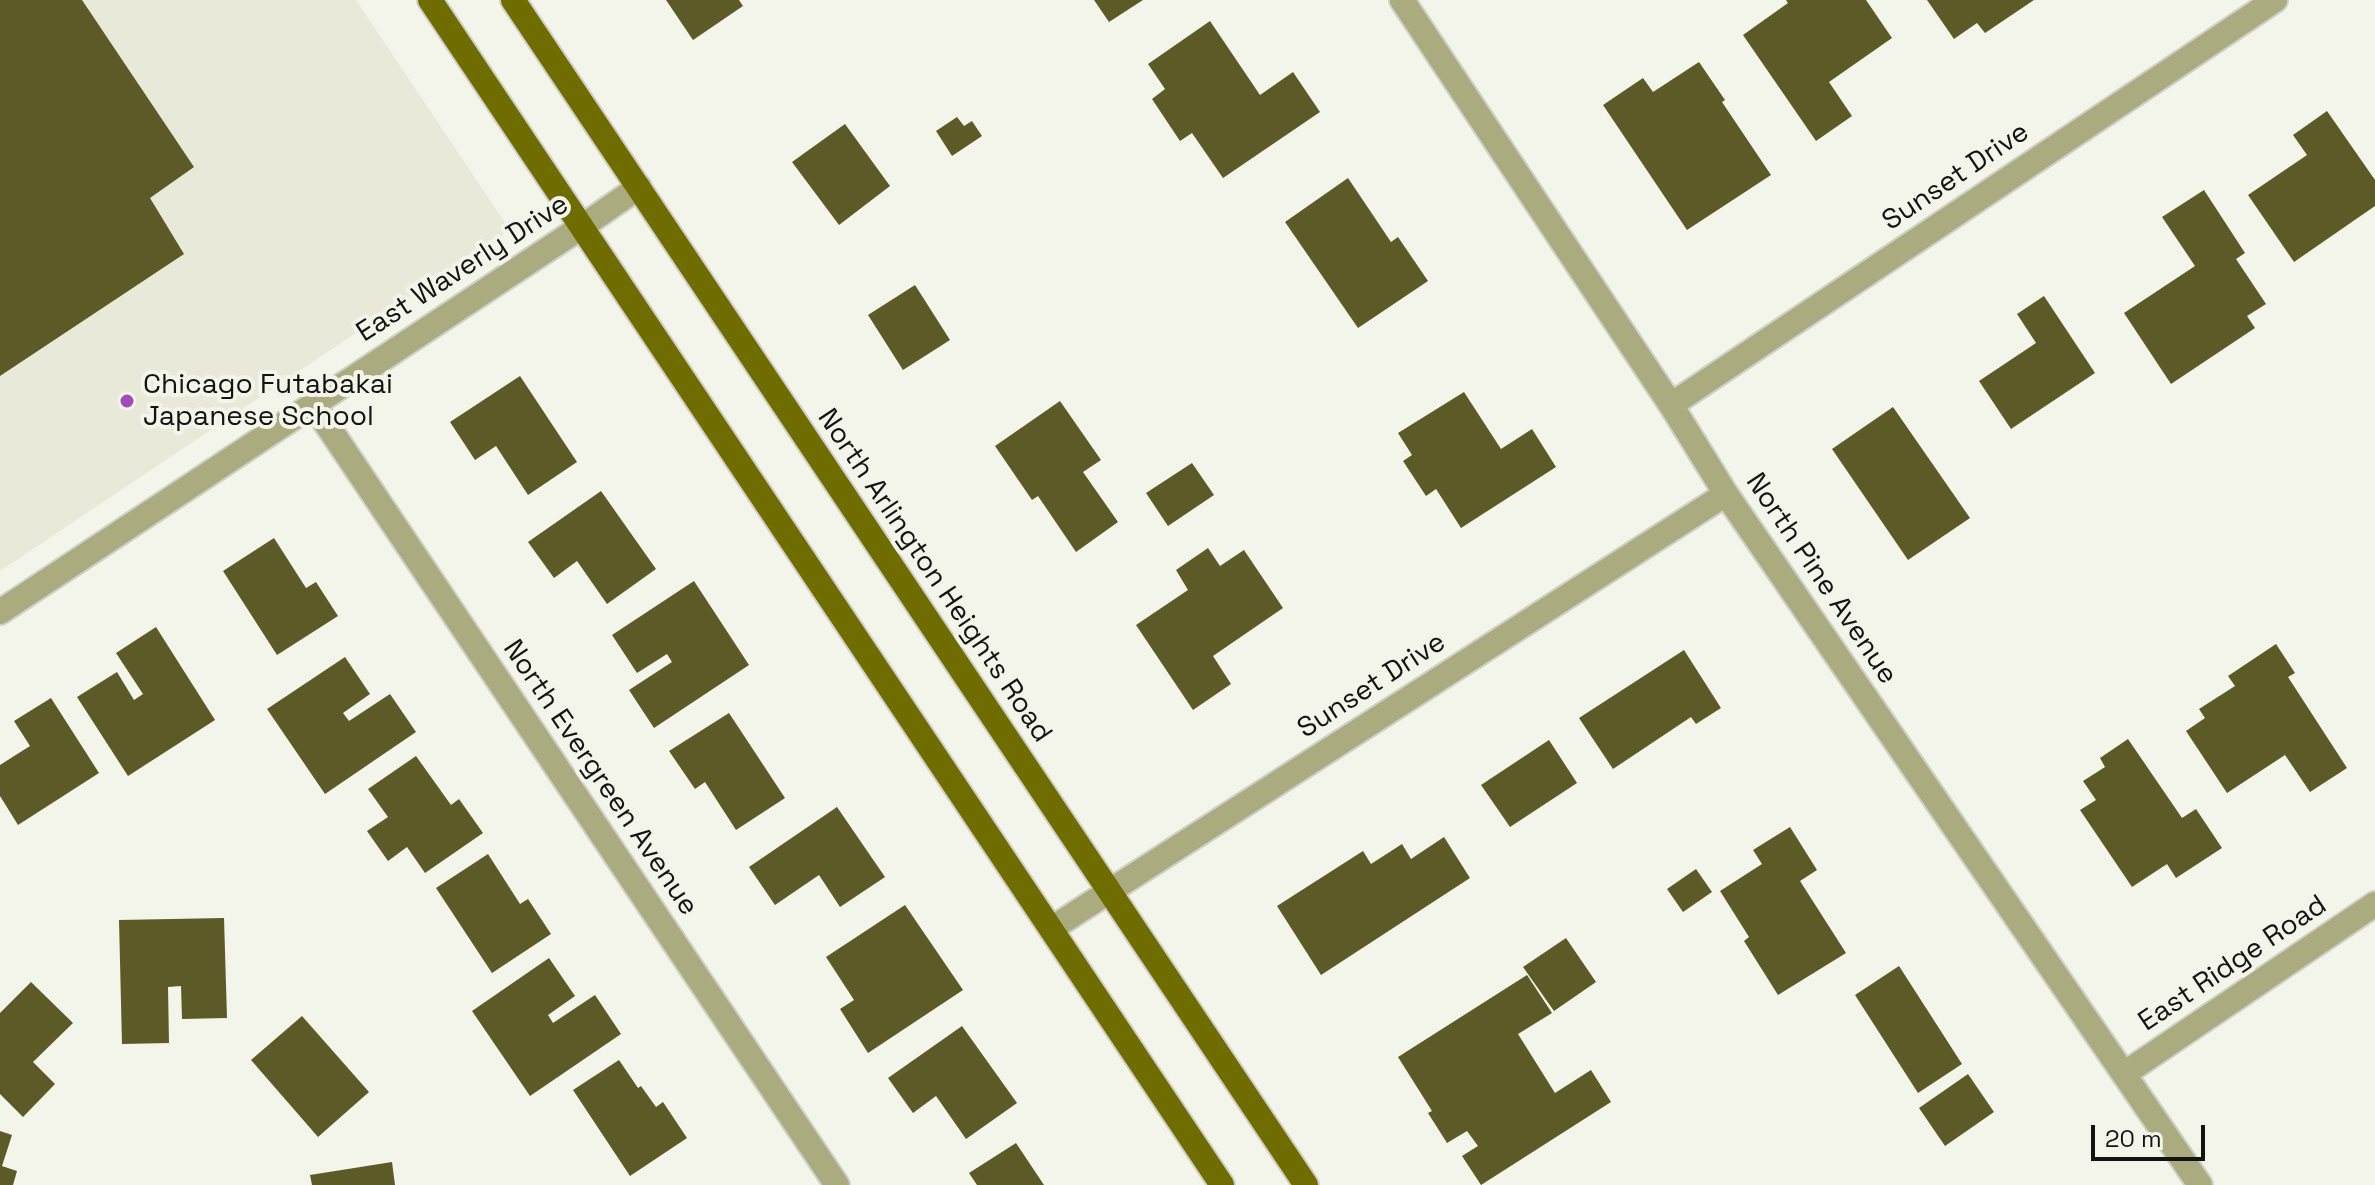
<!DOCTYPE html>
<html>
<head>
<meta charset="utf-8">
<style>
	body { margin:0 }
	#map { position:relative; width:2375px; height:1185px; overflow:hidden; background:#f3f4ea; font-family:"Space Grotesk",sans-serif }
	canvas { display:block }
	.scale { position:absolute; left:2091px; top:1125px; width:114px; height:36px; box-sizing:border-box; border:4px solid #131310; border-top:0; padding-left:10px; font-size:24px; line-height:28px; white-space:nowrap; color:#131310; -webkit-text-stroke:6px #f3f4ea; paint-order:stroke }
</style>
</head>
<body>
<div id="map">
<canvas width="2375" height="1185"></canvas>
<div class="scale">20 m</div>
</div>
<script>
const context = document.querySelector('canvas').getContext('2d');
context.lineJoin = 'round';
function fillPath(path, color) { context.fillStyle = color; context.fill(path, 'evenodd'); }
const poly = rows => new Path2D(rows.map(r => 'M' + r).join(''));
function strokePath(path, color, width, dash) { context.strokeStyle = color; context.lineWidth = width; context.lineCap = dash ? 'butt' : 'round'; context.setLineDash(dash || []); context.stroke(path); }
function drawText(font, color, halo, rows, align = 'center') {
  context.font = font + ' "Space Grotesk",sans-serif'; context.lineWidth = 8; context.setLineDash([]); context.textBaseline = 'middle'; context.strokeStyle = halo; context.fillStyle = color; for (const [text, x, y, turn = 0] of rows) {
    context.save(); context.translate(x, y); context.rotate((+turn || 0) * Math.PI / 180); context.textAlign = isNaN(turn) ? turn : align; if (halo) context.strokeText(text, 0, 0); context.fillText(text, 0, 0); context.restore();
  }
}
fillPath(poly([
	[0,0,356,0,510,230,0,571]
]), '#e8e9d8');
fillPath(poly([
	[0,0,82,0,194,167,150,198,184,254,0,376],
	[666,0,739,0,743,6,693,40],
	[1094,0,1143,0,1109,22],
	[1786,0,1866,0,1892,38,1829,82,1852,116,1816,141,1743,35,1788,3],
	[1927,0,2034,0,1985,33,1977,23,1954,39],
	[1210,21,1260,95,1293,72,1320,112,1223,178,1192,133,1180,141,1152,99,1165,89,1148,64],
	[1699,62,1725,100,1722,102,1771,175,1687,230,1603,105,1643,78,1653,92],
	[2327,111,2375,180,2375,206,2294,262,2248,195,2307,155,2293,135],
	[957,117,964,126,972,121,982,136,952,156,936,131],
	[845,124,890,186,839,225,792,162],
	[1348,178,1391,242,1398,237,1428,281,1358,328,1285,222],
	[2204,190,2245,253,2236,259,2266,304,2247,316,2255,328,2171,384,2124,313,2195,266,2162,217],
	[915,285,950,340,903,370,868,315],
	[2044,296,2095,373,2011,429,1979,381,2036,343,2017,314],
	[520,376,577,462,528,495,496,446,475,460,450,422],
	[1464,392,1501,449,1532,429,1556,467,1461,528,1436,489,1426,496,1403,461,1412,455,1398,433],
	[1060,401,1101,460,1083,472,1118,522,1076,552,1038,496,1032,500,995,446],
	[1893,407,1970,518,1908,560,1832,449],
	[1192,463,1214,495,1168,526,1146,493],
	[601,491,656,569,607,604,577,561,554,578,528,542],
	[274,538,306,588,316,582,338,616,277,655,223,571],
	[1208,548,1220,566,1244,550,1283,608,1213,656,1231,684,1193,710,1136,625,1188,590,1176,570],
	[694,581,749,665,654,728,629,690,672,662,667,654,637,673,612,635],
	[156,627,215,720,128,776,77,697,117,672,134,700,143,694,116,653],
	[2276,644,2295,673,2288,677,2347,768,2310,792,2285,755,2227,793,2186,731,2205,718,2199,709,2235,686,2228,676],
	[1684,650,1721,708,1696,724,1691,717,1613,769,1579,718],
	[345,657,370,694,343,713,349,721,390,694,416,732,325,794,267,709],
	[51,698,99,773,18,825,0,796,0,765,30,746,14,721],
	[729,713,785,798,736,830,705,782,695,789,669,751],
	[2128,739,2182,818,2196,809,2222,848,2176,878,2167,864,2132,887,2080,810,2096,800,2083,781,2105,767,2100,758],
	[1549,740,1577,783,1510,827,1481,785],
	[416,756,451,805,459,799,483,833,425,873,407,847,388,861,367,831,388,817,368,789],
	[837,807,885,877,840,907,819,875,775,905,749,867],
	[1790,827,1817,870,1800,881,1846,953,1778,995,1744,941,1749,937,1720,891,1762,864,1753,850],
	[1444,837,1470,878,1321,975,1277,906,1363,851,1371,864,1402,844,1411,859],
	[488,854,520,904,528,899,551,934,492,973,436,888],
	[1696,869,1712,892,1683,912,1667,889],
	[905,905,963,990,868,1053,840,1009,854,1000,826,957],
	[224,918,227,1018,182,1019,181,986,168,987,169,1043,122,1044,119,920],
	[1566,938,1596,982,1554,1011,1523,967],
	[549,958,575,996,548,1015,553,1023,595,995,621,1034,530,1096,472,1011],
	[1899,966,1962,1064,1918,1093,1855,995],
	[1527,975,1552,1013,1518,1034,1555,1093,1591,1070,1611,1102,1481,1185,1462,1156,1478,1146,1467,1131,1447,1143,1428,1113,1432,1111,1398,1057],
	[31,982,73,1023,33,1062,55,1084,23,1117,0,1094,0,1013],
	[302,1016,369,1092,318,1137,251,1060],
	[962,1026,1017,1103,966,1139,936,1096,913,1113,888,1078],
	[619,1060,638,1088,641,1086,656,1107,663,1102,687,1138,630,1176,573,1090],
	[1968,1074,1994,1112,1945,1146,1919,1108],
	[0,1131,12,1135,2,1166,17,1171,13,1185,0,1185],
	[1016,1143,1044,1185,977,1185,969,1173],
	[392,1162,395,1185,312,1185,310,1175]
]), '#5c5b28');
const minor = poly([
	[1402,0,1671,405,1726,494,2200,1185],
	[313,404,837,1185],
	[1671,405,2275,0],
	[0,612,583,226,639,187],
	[1051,929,1726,494],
	[2124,1074,2375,904]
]);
const major = poly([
	[430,0,1222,1185],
	[513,0,1306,1185]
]);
strokePath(minor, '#cfd0c7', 28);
strokePath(major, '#cfd0c7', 28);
strokePath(minor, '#aaab7f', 24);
strokePath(major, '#6f6d00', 24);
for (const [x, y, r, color] of [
	[127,401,8,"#a24cb9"]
]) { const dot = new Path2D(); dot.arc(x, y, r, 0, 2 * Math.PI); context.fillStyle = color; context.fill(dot); strokePath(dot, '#f3f4ea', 3); }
drawText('28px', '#131310', '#f3f4ea', [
	["Sunset Drive",1956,177,-34],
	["East Waverly Drive",463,269,-33],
	["North Arlington Heights Road",934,576,56],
	["North Pine Avenue",1821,579,56],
	["Sunset Drive",1372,686,-33],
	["North Evergreen Avenue",600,778,56],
	["East Ridge Road",2233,964,-34]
]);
drawText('28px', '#131310', '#f3f4ea', [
	["Chicago Futabakai",143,385],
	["Japanese School",143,417]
], 'left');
</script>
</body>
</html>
